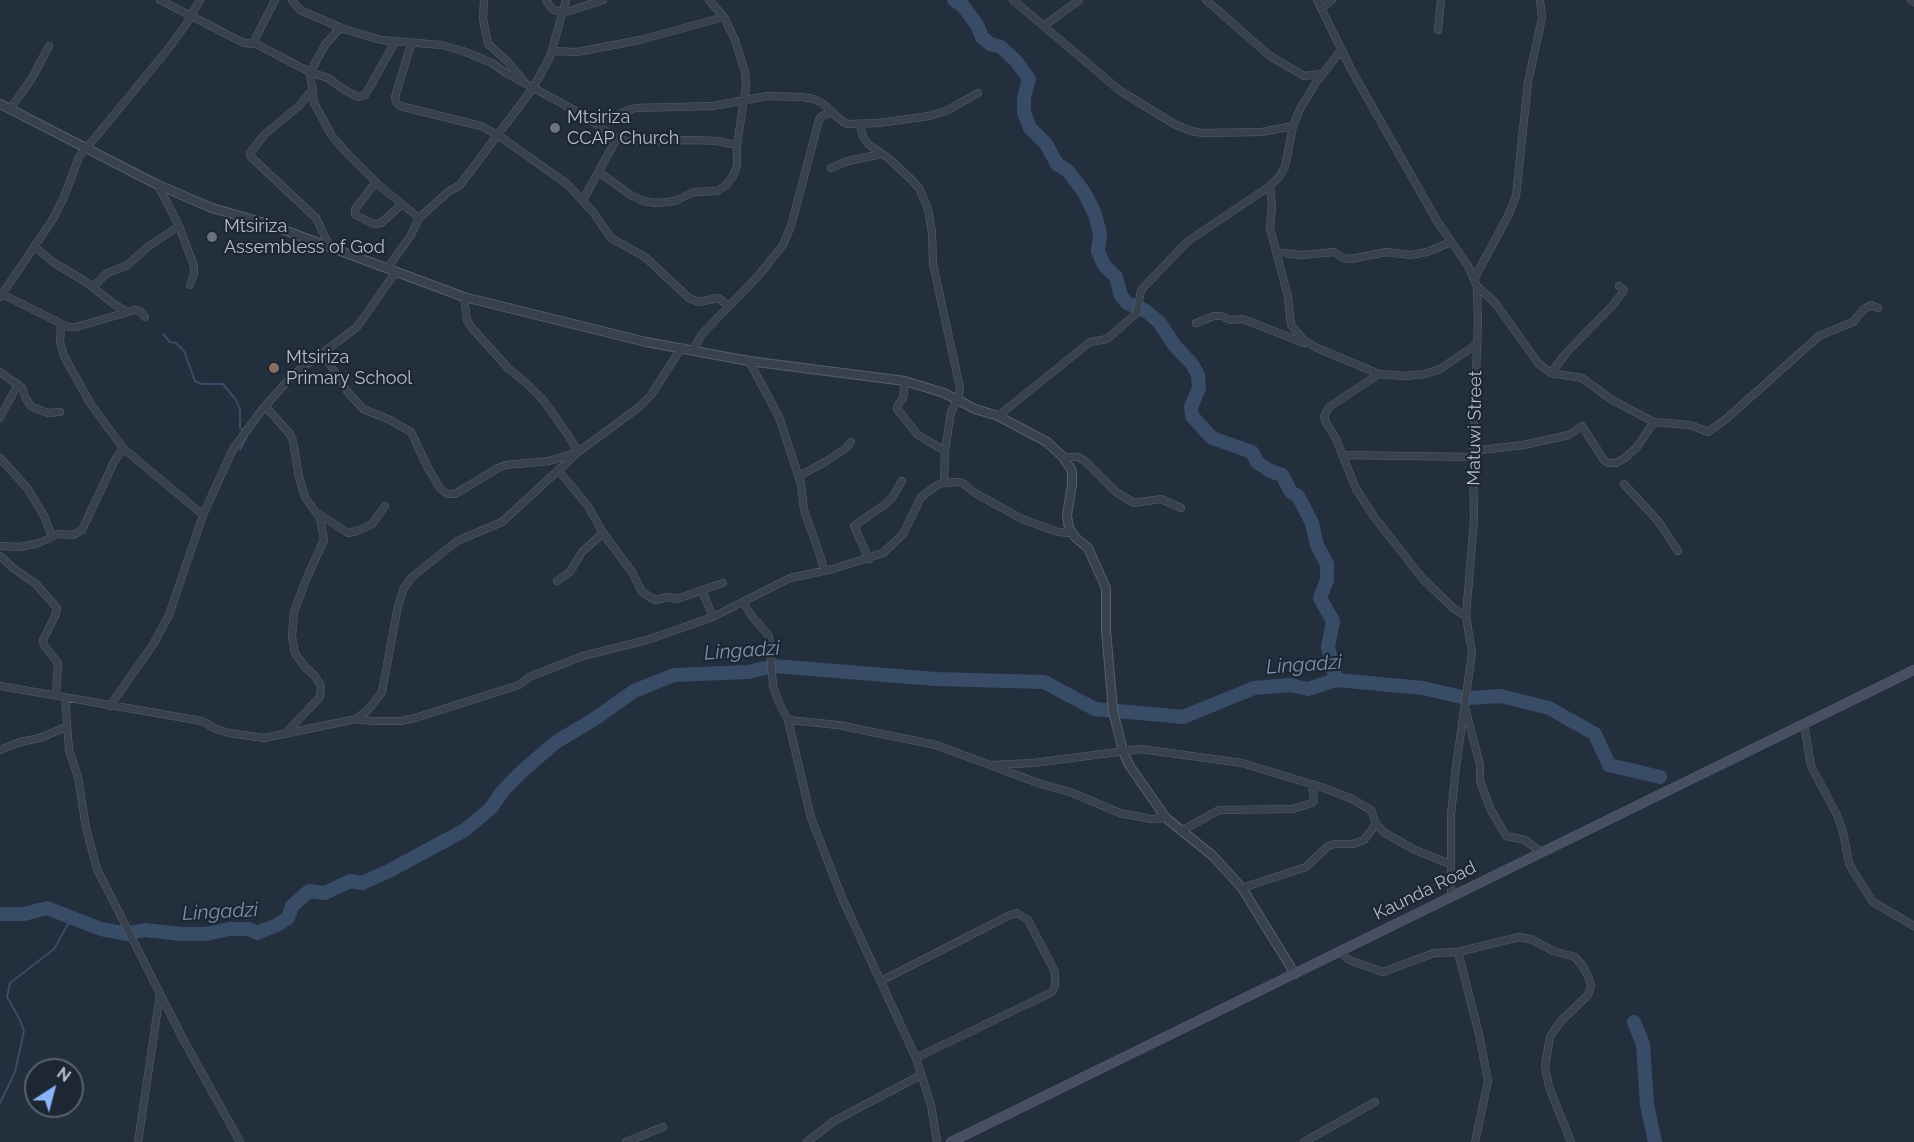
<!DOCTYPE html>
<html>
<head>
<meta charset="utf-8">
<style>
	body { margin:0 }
	#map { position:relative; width:1914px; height:1142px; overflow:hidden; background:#242f3e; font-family:Raleway,sans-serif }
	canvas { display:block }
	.north { position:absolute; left:24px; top:1058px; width:60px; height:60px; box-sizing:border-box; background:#1d2633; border:2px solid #59626f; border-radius:50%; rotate:36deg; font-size:16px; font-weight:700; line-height:24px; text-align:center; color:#b4bcc9 }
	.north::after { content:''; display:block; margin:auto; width:21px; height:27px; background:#8ab4f8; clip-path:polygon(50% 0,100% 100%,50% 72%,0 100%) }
</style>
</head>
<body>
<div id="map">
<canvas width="1914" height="1142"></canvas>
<div class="north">N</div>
</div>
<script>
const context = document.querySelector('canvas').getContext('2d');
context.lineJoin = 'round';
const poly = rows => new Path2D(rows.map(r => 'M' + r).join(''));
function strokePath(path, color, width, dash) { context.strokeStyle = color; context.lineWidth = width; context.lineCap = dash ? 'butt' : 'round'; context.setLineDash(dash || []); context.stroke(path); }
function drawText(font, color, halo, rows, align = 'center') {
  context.font = font + ' Raleway,sans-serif'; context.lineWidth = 4.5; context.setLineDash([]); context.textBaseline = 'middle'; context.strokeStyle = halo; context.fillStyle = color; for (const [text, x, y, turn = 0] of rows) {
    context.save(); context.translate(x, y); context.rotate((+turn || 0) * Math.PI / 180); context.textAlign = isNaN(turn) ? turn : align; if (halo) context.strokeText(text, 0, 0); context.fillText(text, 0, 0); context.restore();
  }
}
strokePath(poly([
	[163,334,170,342,176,343,184,351,195,381,202,384,223,384,236,400,240,410,240,428,246,432,247,436,240,450],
	[0,1103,15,1072,24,1031,19,1018,7,997,10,983,54,949,72,917]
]), '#394c67', 2);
strokePath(poly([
	[954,0,963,6,977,25,982,37,990,44,1001,47,1016,61,1029,79,1024,98,1024,112,1030,128,1046,144,1057,164,1068,171,1084,192,1095,214,1100,234,1098,251,1104,265,1116,277,1121,296,1127,303,1146,311,1159,322,1175,346,1192,364,1198,375,1199,388,1191,407,1192,416,1212,438,1252,452,1257,462,1270,471,1282,475,1291,492,1298,496,1312,523,1317,545,1327,564,1327,580,1320,598,1333,621,1328,647,1336,680],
	[1469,698,1501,696,1549,708,1595,734,1609,765,1660,777],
	[0,914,24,914,47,908,101,929,128,934],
	[134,932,144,930,181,934,206,934,229,929,249,929,257,933,277,925,288,918,292,906,309,891,325,893,350,881,362,883,389,871,465,830,491,808,502,792,519,774,556,742,593,720,634,691,674,675,749,672,773,666,936,679,1044,682,1095,709,1183,717,1254,688,1290,685,1308,689,1336,680,1423,688,1462,697],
	[1634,1022,1643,1044,1647,1105,1655,1142]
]), '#394c67', 14);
const minor = poly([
	[160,0,244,43,256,44,310,72,328,78,343,89,358,97,365,95,367,92,395,42],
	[292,0,300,10,344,29],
	[484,0,483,19,488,44,507,61,523,80],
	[546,0,552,9,563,13,603,0],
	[1013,0,1119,90,1174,124,1191,131,1203,133,1262,132,1293,126],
	[1206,0,1270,56,1304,76,1322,74],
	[1317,0,1352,71,1437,221,1468,266,1477,286,1478,322,1473,451,1474,520,1466,616,1472,653,1456,767,1451,814,1451,896],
	[1911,0,1914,2],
	[1322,8,1332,0],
	[1045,25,1079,0],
	[1438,30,1441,0],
	[253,43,275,0],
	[411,44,395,97,396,102,400,106,481,126,498,135,567,184,593,212,611,238,645,257,689,298,699,302,718,298,729,306],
	[552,51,577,52,640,40,724,17],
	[313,89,299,106,265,134,250,153,250,156,316,218,330,247],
	[10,109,32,78,49,46],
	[595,123,635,108,713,106,767,96,801,97,814,99,822,103,843,122,848,124,879,123,929,116,946,111,978,93],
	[860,124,863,137,868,144,888,158,911,179,919,188,928,209,932,233,933,264,960,388,958,399,951,412,945,451,944,483],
	[831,168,848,161,881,154],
	[599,172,629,194,643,201,656,203,675,201,694,192,717,191,726,185,733,176,737,166,737,145,746,86,745,72,735,40,724,17,709,0],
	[376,182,355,209,355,215,374,224,381,223,401,205],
	[158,185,179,226,194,266,194,274,190,285],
	[1270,186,1272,207,1270,228,1288,297,1291,325,1304,340,1315,347,1379,374,1405,376,1425,374,1440,369,1477,344],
	[583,200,617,138],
	[419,218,381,187,344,150,332,136,314,103,310,72,325,45,339,29,344,29,381,40,441,45,463,51,492,63,506,73,576,111,617,138,626,141,697,140,717,141,737,145],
	[35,247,53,262,86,282,114,304,127,312],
	[1276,252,1301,255,1334,252,1343,258,1351,259,1386,252,1410,255,1427,252,1451,242],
	[387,269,411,235,419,218,448,192,460,185,533,88,550,57,566,0],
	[1475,277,1508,216,1516,196,1528,82,1542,18,1540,0],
	[1477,286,1496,304,1538,363,1551,373,1582,378,1612,400,1654,422,1690,425,1708,432,1726,419,1819,336,1853,322,1863,310,1871,305,1878,308],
	[93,287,107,273,126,266,149,246,179,226],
	[2,294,68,327,76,327,135,310,140,311,145,317],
	[0,297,53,219,64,197,79,157,165,53,187,23,200,0],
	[1196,323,1214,316,1222,316,1230,320,1243,319,1304,343],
	[61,325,60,342,64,356,90,403,123,448,203,515],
	[693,350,702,334,759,275,783,245,791,226,819,120,822,116,833,112],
	[323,354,347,391,363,409,388,419,411,432,428,468,440,488,447,494,455,494,498,468,506,465,549,461,578,452,568,435,544,401,526,383,508,368,472,328,467,320,464,297],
	[749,361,779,417,801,484,804,510,821,558,824,571],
	[0,372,22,388,26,399,32,407,48,413,60,412],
	[1551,373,1566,353,1613,305,1624,290,1619,286],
	[1379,374,1329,407,1324,417,1326,422,1336,439,1356,489,1375,518,1423,579,1453,608,1466,616],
	[905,381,903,398,898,405,897,409,918,435,945,451],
	[265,406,290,434,293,441,299,477,305,497,320,518,324,540,305,582,294,612,292,636,295,653,305,667,315,676,321,686,320,697,286,733],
	[998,416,1090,342,1107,339,1137,313,1141,290,1188,241,1270,186,1279,177,1285,167,1293,126,1301,107,1315,84,1341,50],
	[0,418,18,384],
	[1473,451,1523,445,1569,435,1582,426,1604,460,1608,463,1616,463,1625,458,1637,447,1654,422],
	[1342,455,1473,457],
	[1063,457,1078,457,1085,461,1116,492,1134,503,1161,499,1181,508],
	[0,458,28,489,44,516,52,536],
	[558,470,588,506,603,533,632,572,642,592,655,600,669,597,677,599,723,583],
	[799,476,825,462,846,448,851,442],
	[1624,484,1658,521,1678,551],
	[319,514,348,533,357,531,372,524,385,506],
	[0,546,20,547,39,543,58,534,73,535,82,530,114,462,123,448],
	[0,556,13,568,36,584,57,608,55,616,43,640,44,645,58,663,56,695],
	[869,559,854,526,884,505,892,498,902,481],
	[557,581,570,572,582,552,603,533],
	[702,591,713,617],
	[743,602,751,615,769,636,773,686,779,703,788,720,811,818,843,900,916,1058,931,1105,937,1142],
	[0,686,202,721,216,729,229,733,264,738,356,719,368,710,382,692,398,606,404,588,412,577,457,541,502,522,578,452,638,408,651,395,682,347],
	[65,697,69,750,78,777,86,828,97,869,183,1039,240,1142],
	[110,706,154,643,169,615,203,515,233,449,265,406,293,375,357,327,395,273],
	[1466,711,1480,765,1480,781,1490,808,1503,831,1506,836,1525,840,1542,853],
	[356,719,372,721,401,721,415,718,519,685,529,677,583,656,647,640,713,617,790,578,833,569,883,553,903,534,921,497,937,485,944,483,959,482,964,484,975,493,1022,519,1058,532,1072,533],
	[788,720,838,725,936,745,1041,784,1070,792,1120,813,1151,819,1166,818],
	[1804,724,1811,766,1837,815,1843,832,1849,863,1853,871,1873,902,1914,926],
	[0,750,20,742,40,738,66,727],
	[991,765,1033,763,1141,749,1242,763,1324,788,1350,798,1371,810,1376,824,1385,833,1415,850,1450,864],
	[1181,831,1219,810,1293,809,1312,803,1314,801,1312,784],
	[1242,888,1306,867,1328,846,1335,844,1353,844,1364,840,1376,824],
	[1342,951,1343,955,1349,960,1383,972,1434,953,1458,952,1519,937,1531,939,1553,951,1575,957,1582,965,1589,978,1591,986,1588,995,1560,1022,1550,1037,1545,1066,1549,1087,1571,1142],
	[1458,952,1479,1034,1488,1081,1475,1142],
	[881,981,1010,915,1017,913,1028,920,1055,972,1055,986,1052,992,916,1058],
	[138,1142,160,994],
	[626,1142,663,1127],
	[807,1142,834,1121,921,1075],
	[1304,1142,1375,1102]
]);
const tertiary = poly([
	[0,104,158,185,212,208,265,223,464,297,646,342,749,361,905,381,944,393,975,409,998,416,1047,442,1063,457,1072,471,1072,485,1067,515,1069,528,1076,538,1088,548,1106,588,1106,630,1113,711,1123,751,1129,765,1166,818,1213,856,1242,888,1295,974]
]);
const secondary = poly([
	[951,1142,1914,670]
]);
strokePath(minor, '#565f6c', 8);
strokePath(tertiary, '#565f6c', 10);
strokePath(secondary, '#565f6c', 10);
strokePath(minor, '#38414e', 7);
strokePath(tertiary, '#38414e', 8);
strokePath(secondary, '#465061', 9);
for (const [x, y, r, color] of [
	[555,128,6,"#6b7280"],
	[212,237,6,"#6b7280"],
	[274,368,6,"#8d6e63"]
]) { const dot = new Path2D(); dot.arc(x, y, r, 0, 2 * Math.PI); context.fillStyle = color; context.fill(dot); strokePath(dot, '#1d2633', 2); }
drawText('18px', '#b4bcc9', '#1d2633', [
	["Mtsiriza",567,118],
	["CCAP Church",567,139],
	["Mtsiriza",224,227],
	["Assembless of God",224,248],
	["Mtsiriza",286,358],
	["Primary School",286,379]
], 'left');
drawText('18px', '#b4bcc9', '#1d2633', [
	["Matuwi Street",1475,428,-89],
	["Kaunda Road",1425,891,-26]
]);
drawText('italic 20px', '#7c92b1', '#1d2633', [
	["Lingadzi",742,651,-4],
	["Lingadzi",1304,665,-4],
	["Lingadzi",220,912,-3]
]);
</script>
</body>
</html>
